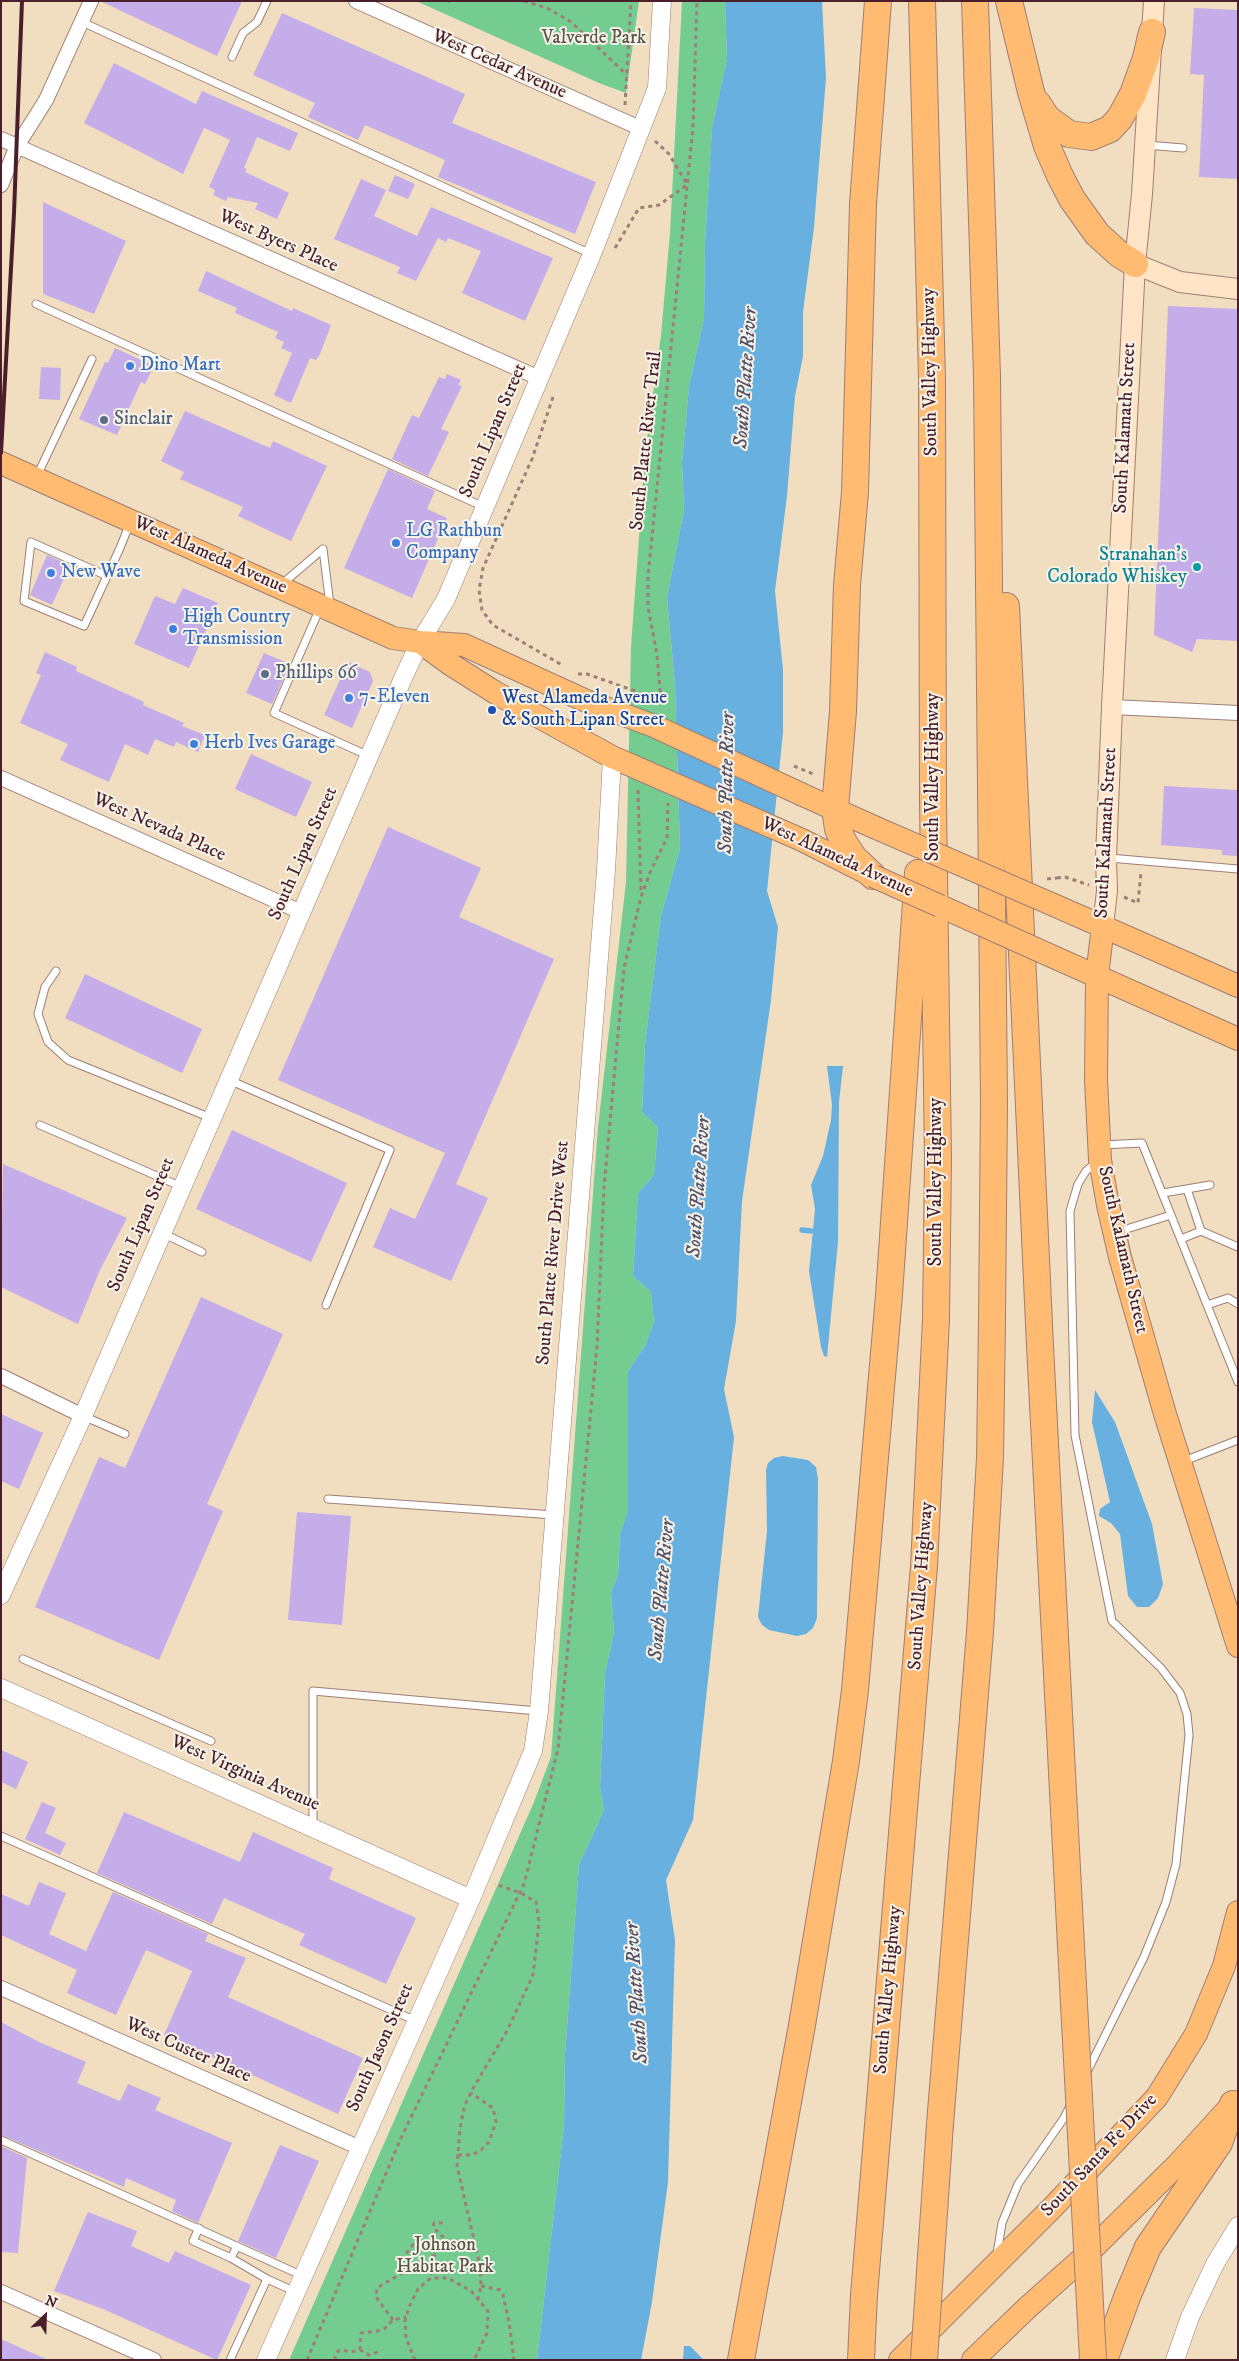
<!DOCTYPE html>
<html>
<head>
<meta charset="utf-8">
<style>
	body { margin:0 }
	#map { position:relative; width:1239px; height:2361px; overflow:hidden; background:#f1dec0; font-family:"IM FELL DW Pica",serif }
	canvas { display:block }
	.frame { position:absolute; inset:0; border:2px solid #4a1f2b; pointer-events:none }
	.north { position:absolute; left:20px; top:2291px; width:50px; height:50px; -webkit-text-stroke:4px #f7f3e8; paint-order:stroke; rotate:24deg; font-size:14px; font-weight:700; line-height:20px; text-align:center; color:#4a1f2b }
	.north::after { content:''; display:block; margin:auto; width:18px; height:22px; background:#4a1f2b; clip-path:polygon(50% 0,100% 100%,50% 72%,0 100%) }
</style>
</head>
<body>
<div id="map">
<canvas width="1239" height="2361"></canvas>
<div class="frame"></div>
<div class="north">N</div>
</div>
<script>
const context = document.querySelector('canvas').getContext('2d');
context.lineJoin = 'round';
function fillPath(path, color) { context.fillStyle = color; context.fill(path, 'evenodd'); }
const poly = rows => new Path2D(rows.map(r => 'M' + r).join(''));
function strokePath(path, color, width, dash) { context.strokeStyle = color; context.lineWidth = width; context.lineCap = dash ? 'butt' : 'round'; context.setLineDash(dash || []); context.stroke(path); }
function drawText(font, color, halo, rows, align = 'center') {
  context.font = font + ' "IM FELL DW Pica",serif'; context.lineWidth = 4; context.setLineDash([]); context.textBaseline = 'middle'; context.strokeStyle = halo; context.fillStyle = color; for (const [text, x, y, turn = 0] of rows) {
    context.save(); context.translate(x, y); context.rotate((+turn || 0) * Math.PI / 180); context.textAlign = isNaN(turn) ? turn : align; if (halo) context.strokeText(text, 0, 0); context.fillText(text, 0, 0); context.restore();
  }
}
fillPath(poly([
	[416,1,639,1,626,93,599,83],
	[682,1,725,1,727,59,712,129,705,243,704,318,689,386,682,463,684,510,667,598,675,685,680,848,661,916,645,1044,642,1112,658,1127,654,1175,638,1193,633,1276,651,1292,654,1322,645,1346,628,1371,628,1511,620,1534,618,1575,611,1592,614,1633,605,1673,600,1788,604,1810,579,1865,565,2055,564,2126,537,2360,289,2360,534,1802,551,1757,598,1127,626,882,631,647,645,455,661,335,670,233]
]), '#74cc91');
fillPath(poly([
	[725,1,822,1,826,78,814,227,803,312,803,356,795,396,787,496,775,591,783,670,783,732,767,891,778,927,771,1000,742,1201,736,1321,724,1389,734,1437,693,1820,666,1880,675,1940,668,2182,652,2302,641,2360,537,2360,564,2126,565,2055,579,1865,604,1810,600,1788,605,1673,614,1633,611,1592,618,1575,620,1534,628,1511,628,1371,645,1346,654,1322,651,1292,633,1276,638,1193,654,1175,658,1127,642,1112,645,1044,661,916,680,848,675,685,667,598,684,510,682,463,689,386,704,318,705,243,712,128,727,59],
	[827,1066,843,1066,839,1102,838,1242,827,1357,824,1356,821,1347,809,1271,815,1209,811,1185,823,1156,831,1120,832,1105],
	[1095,1390,1115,1422,1152,1524,1163,1584,1158,1598,1149,1607,1137,1607,1128,1596,1120,1534,1111,1523,1099,1516,1100,1509,1110,1502,1092,1422],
	[783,1456,808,1460,816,1467,818,1479,817,1618,813,1628,806,1634,797,1636,769,1630,762,1625,758,1617,767,1531,766,1470,768,1463,774,1458],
	[684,2346,690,2346,704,2360,683,2360]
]), '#67b0df');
strokePath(poly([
	[802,1230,811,1231]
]), '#67b0df', 5.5);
fillPath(poly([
	[100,1,242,1,217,56],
	[1194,8,1238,10,1238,179,1199,177,1204,75,1190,74],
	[282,13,465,94,452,123,596,182,575,234,438,177,445,160,365,125,358,140,308,117,315,103,253,75],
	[114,63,196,104,202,91,298,133,290,151,257,137,244,168,247,169,245,172,289,193,277,219,255,209,258,203,228,197,226,201,213,195,215,190,209,187,230,140,204,128,183,174,84,123],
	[395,175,415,184,408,199,388,191],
	[361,179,386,190,374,216,417,236,431,207,553,258,525,321,462,293,481,251,448,238,446,242,438,238,416,281,397,273,400,267,334,239],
	[43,202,126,241,94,314,43,294],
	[206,271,292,311,293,308,331,325,320,354,316,360,310,358,291,403,274,395,292,353,281,348,284,342,275,338,278,332,235,313,237,308,198,291],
	[1168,306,1238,309,1238,641,1197,639,1192,652,1154,635],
	[115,348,154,366,145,384,141,382,117,435,79,419,105,362,108,363],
	[41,367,61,368,60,400,39,399],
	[447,374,461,380,458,385,462,386,441,429,449,432,428,476,392,459,412,415,419,418,439,377,445,379],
	[185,411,270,448,273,441,327,466,291,541,238,516,243,507,180,479,184,472,161,461],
	[388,469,435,491,427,509,447,518,412,598,344,568],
	[47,555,70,565,52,605,30,595],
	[183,588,218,603,189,668,134,644,155,596,175,604],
	[45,652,77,667,76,671,144,702,143,705,184,723,182,726,205,735,198,752,176,742,174,747,155,739,148,755,125,744,109,782,60,760,68,744,20,723,41,675,36,673],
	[264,653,290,664,272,704,246,693],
	[348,662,370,672,373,681,352,728,324,715],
	[251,754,312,782,296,817,235,789],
	[1164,786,1238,790,1238,856,1222,855,1222,850,1161,845],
	[388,827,481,868,459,917,554,959,456,1184,488,1198,451,1281,373,1247,390,1208,415,1219,445,1153,278,1080],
	[85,974,202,1029,182,1073,65,1018],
	[232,1130,347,1183,311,1262,196,1209],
	[3,1164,127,1218,100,1270,78,1324,1,1287],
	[201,1297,283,1334,207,1504,223,1511,159,1660,35,1607,99,1457,125,1468],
	[1,1414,43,1433,19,1489,1,1481],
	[297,1512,351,1516,342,1625,288,1620],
	[1,1750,28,1762,16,1789,1,1782],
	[42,1802,56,1808,45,1833,66,1843,60,1855,25,1839],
	[124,1812,240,1862,253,1832,333,1868,329,1879,416,1918,386,1984,299,1945,305,1934,224,1898,212,1924,97,1873],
	[39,1882,66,1893,49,1934,86,1951,113,1892,208,1934,205,1941,246,1958,228,1997,363,2058,338,2114,164,2035,192,1971,146,1950,116,2015,67,1993,77,1970,1,1935,1,1894,29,1906],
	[1,2022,39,2042,86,2062,77,2083,120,2101,128,2084,161,2098,155,2110,232,2143,198,2223,172,2211,176,2200,126,2178,124,2187,1,2135],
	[280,2145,319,2161,276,2258,238,2241],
	[1,2146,27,2158,18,2253,1,2252],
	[88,2212,137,2231,131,2246,169,2263,175,2251,251,2285,217,2360,103,2309,54,2291],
	[1,2339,48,2360,1,2360]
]), '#c4ade8');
const service = poly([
	[82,22,591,254],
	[232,57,243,33,257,22,267,1],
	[1146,145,1183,148],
	[36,304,484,507],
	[37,476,92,359],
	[323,549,330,605],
	[107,576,31,542,24,601,84,626,120,548,130,523],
	[282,584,323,549],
	[320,608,274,713,369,756],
	[1109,858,1238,869],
	[56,971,45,987,38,1014,48,1042,68,1060,211,1118],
	[229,1080,390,1150,326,1305],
	[40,1125,182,1187],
	[1102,1145,1142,1143,1238,1382],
	[1187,1189,1201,1231],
	[1163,1193,1210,1185],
	[1117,1232,1171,1215],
	[162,1233,202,1252],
	[1181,1239,1201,1231,1238,1247],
	[1207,1305,1228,1298,1238,1304],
	[83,1416,125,1434],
	[1184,1461,1238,1440],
	[328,1499,554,1515],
	[23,1659,211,1741],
	[313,1827,313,1691,538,1711],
	[1,1836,416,2021],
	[1087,2072,1144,1957,1166,1902,1176,1864,1189,1735,1187,1714,1180,1693,1161,1668,1112,1621,1075,1435,1070,1211,1078,1184,1086,1171,1096,1163],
	[1,2140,303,2276],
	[199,2228,193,2241,231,2258],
	[237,2246,231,2258,267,2279],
	[997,2254,1002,2223,1018,2184,1064,2118,1071,2104],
	[230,2360,267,2279,296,2292]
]);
const minor = poly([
	[356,1,642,129],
	[1,139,539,378],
	[1,185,17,146,46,100,91,1],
	[1112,707,1238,713],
	[1,778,301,912],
	[1,1376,83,1416],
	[1,1988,360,2148],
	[1,2292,154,2360]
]);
const tertiary = poly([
	[1,1595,83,1416,404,676,420,642,446,599,592,254,657,88,662,1],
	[1,1688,471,1899],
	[266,2360,471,1899,533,1751,539,1711,606,870,612,757],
	[1175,2360,1190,2317,1215,2264,1238,2226]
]);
const secondary = poly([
	[1135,264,1180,282,1238,289],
	[1103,926,1107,891,1106,858,1112,707,1135,264,1142,194,1154,1]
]);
const primary = poly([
	[1,463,393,638,420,642,464,645,584,700,654,726],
	[420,642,450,664,496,693,612,757,802,840,867,873],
	[803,795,874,827],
	[940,906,969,919],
	[1056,906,1238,986],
	[1103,926,1097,976,1096,1080,1100,1160,1108,1205,1120,1257,1165,1414,1238,1646],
	[1058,959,1238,1039],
	[900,2360,1053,2207,1157,2097,1196,2034,1224,1966,1238,1912],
	[973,2360,1027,2308,1083,2258,1179,2163,1230,2107]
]);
const motorway = poly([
	[1009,1,1031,92,1047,146,1060,176,1072,199,1097,234,1119,254,1135,264],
	[1038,104,1047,118,1069,134,1091,137,1110,129,1120,118,1133,94,1146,58,1152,32],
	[1006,606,1040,1346,1074,2004],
	[873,876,854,858,843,841,838,829,835,809,843,711,847,585,855,492,863,204,878,1],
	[940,2124,980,1632,990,1458,992,1320,994,1102,987,376,975,1],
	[741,2360,802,2025,846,1761,855,1690,889,1295,918,873],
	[861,2360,864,2295,924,1566,936,1319,938,1160,933,802,932,379,922,1],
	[1104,2360,1127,2297,1148,2247,1219,2143,1233,2104]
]);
strokePath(service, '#9e7e76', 9);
strokePath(minor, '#9e7e76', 16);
strokePath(tertiary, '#9e7e76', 19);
strokePath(secondary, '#9e7e76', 22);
strokePath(primary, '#9e7e76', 24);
strokePath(motorway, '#9e7e76', 28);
strokePath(poly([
	[448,1,450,1],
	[524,1,549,9,571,22,627,75],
	[625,105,631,1],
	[655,141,669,154,687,184],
	[615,248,639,208,659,205,687,185],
	[553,397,532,459,483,568,479,590,482,610,493,625,562,665],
	[578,674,587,674,635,691,651,702],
	[661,700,657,655,648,607,648,577,693,127,697,1],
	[794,766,816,775],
	[638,790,641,894],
	[1057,878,1065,877,1089,885],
	[1124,897,1138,903,1141,872],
	[458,2155,472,2155,481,2150,489,2142,496,2122,493,2108,471,2093],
	[433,2257,444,2244,445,2239,433,2227,434,2223,444,2223],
	[481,2286,500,2290,503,2295,509,2322,514,2360],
	[478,2300,481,2286,480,2266,457,2166,460,2129,464,2107,472,2090,507,2031,533,1975,539,1922,536,1902,521,1893,495,1884],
	[393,2320,376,2297,377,2288,404,2272,405,2255,416,2241,425,2243,433,2252,431,2278],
	[360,2350,361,2333,377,2331,384,2329,393,2320,406,2317],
	[307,2360,401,2138,524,1884,558,1749,597,1347,604,1188,624,968,641,897,651,870,667,838,668,803],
	[336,2360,335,2357,338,2351,343,2350,350,2352,360,2350,369,2355,378,2352],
	[415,2360,406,2338,405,2321,409,2307,418,2289,431,2278,448,2278,471,2291,488,2311,487,2333,474,2360]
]), '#9e7e76', 3, [4, 4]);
strokePath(service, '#fff', 7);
strokePath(minor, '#fff', 14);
strokePath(tertiary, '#fff', 18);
strokePath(secondary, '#ffe4c6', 20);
strokePath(primary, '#ffbb71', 22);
strokePath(motorway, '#ffbb71', 26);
strokePath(poly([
	[1,453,14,213,22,1]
]), '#4a1f2b', 4);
const primaryBridge = poly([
	[654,726,803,795],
	[874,827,1056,906],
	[873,876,940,906],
	[969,919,1058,959]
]);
const motorwayBridge = poly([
	[1074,2004,1093,2360],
	[924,2360,940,2124]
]);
strokePath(primaryBridge, '#9e7e76', 24, []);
strokePath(motorwayBridge, '#9e7e76', 28, []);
strokePath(poly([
	[1047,879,1057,878]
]), '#9e7e76', 3, [4, 4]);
strokePath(primaryBridge, '#ffbb71', 22);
strokePath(motorwayBridge, '#ffbb71', 26);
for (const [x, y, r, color] of [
	[130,366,5,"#3f7fe0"],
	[104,420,5,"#5c6f8a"],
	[396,543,5,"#3f7fe0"],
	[1197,567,5,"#0f9aa8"],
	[51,573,5,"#3f7fe0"],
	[173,629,5,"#3f7fe0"],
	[265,674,5,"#5c6f8a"],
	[349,698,5,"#3f7fe0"],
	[492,710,5,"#1a4fb4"],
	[194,744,5,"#3f7fe0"]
]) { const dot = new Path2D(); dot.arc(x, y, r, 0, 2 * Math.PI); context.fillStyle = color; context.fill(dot); strokePath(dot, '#f7f3e8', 2); }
drawText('19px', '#57534a', '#f7f3e8', [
	["Valverde Park",594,39],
	["Johnson",445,2246],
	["Habitat Park",445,2268]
]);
drawText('19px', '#4a1f2b', '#f7f3e8', [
	["West Cedar Avenue",499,65,24],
	["West Byers Place",278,242,24],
	["South Valley Highway",931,372,-91],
	["South Kalamath Street",1126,428,-87],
	["South Lipan Street",494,431,-67],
	["South Platte River Trail",647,441,-84],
	["West Alameda Avenue",210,556,24],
	["South Valley Highway",934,777,-90],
	["West Nevada Place",159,828,24],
	["South Kalamath Street",1107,833,-87],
	["South Lipan Street",304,854,-66],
	["West Alameda Avenue",837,858,25],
	["South Valley Highway",937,1182,-90],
	["South Lipan Street",142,1225,-67],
	["South Kalamath Street",1122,1250,77],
	["South Platte River Drive West",554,1253,-85],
	["South Valley Highway",922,1586,-86],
	["West Virginia Avenue",245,1774,24],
	["South Valley Highway",889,1990,-85],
	["South Jason Street",381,2048,-66],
	["West Custer Place",188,2051,24],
	["South Santa Fe Drive",1100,2156,-47]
]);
drawText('19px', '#366cbe', '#f7f3e8', [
	["Dino Mart",140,366],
	["LG Rathbun",406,532],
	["Company",406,554],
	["New Wave",61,573],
	["High Country",183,618],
	["Transmission",183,640],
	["7-Eleven",359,698],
	["Herb Ives Garage",204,744]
], 'left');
drawText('19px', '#4e5e75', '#f7f3e8', [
	["Sinclair",114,420],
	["Phillips 66",275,674]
], 'left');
drawText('19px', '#0d838f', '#f7f3e8', [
	["Stranahan's",1187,556],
	["Colorado Whiskey",1187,578]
], 'right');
drawText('19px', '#164399', '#f7f3e8', [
	["West Alameda Avenue",502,699],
	["& South Lipan Street",502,721]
], 'left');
drawText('italic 20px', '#54526a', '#f7f3e8', [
	["South Platte River",747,378,-86],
	["South Platte River",728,783,-89],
	["South Platte River",700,1187,-86],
	["South Platte River",663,1590,-85],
	["South Platte River",638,1993,-94]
]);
</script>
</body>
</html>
